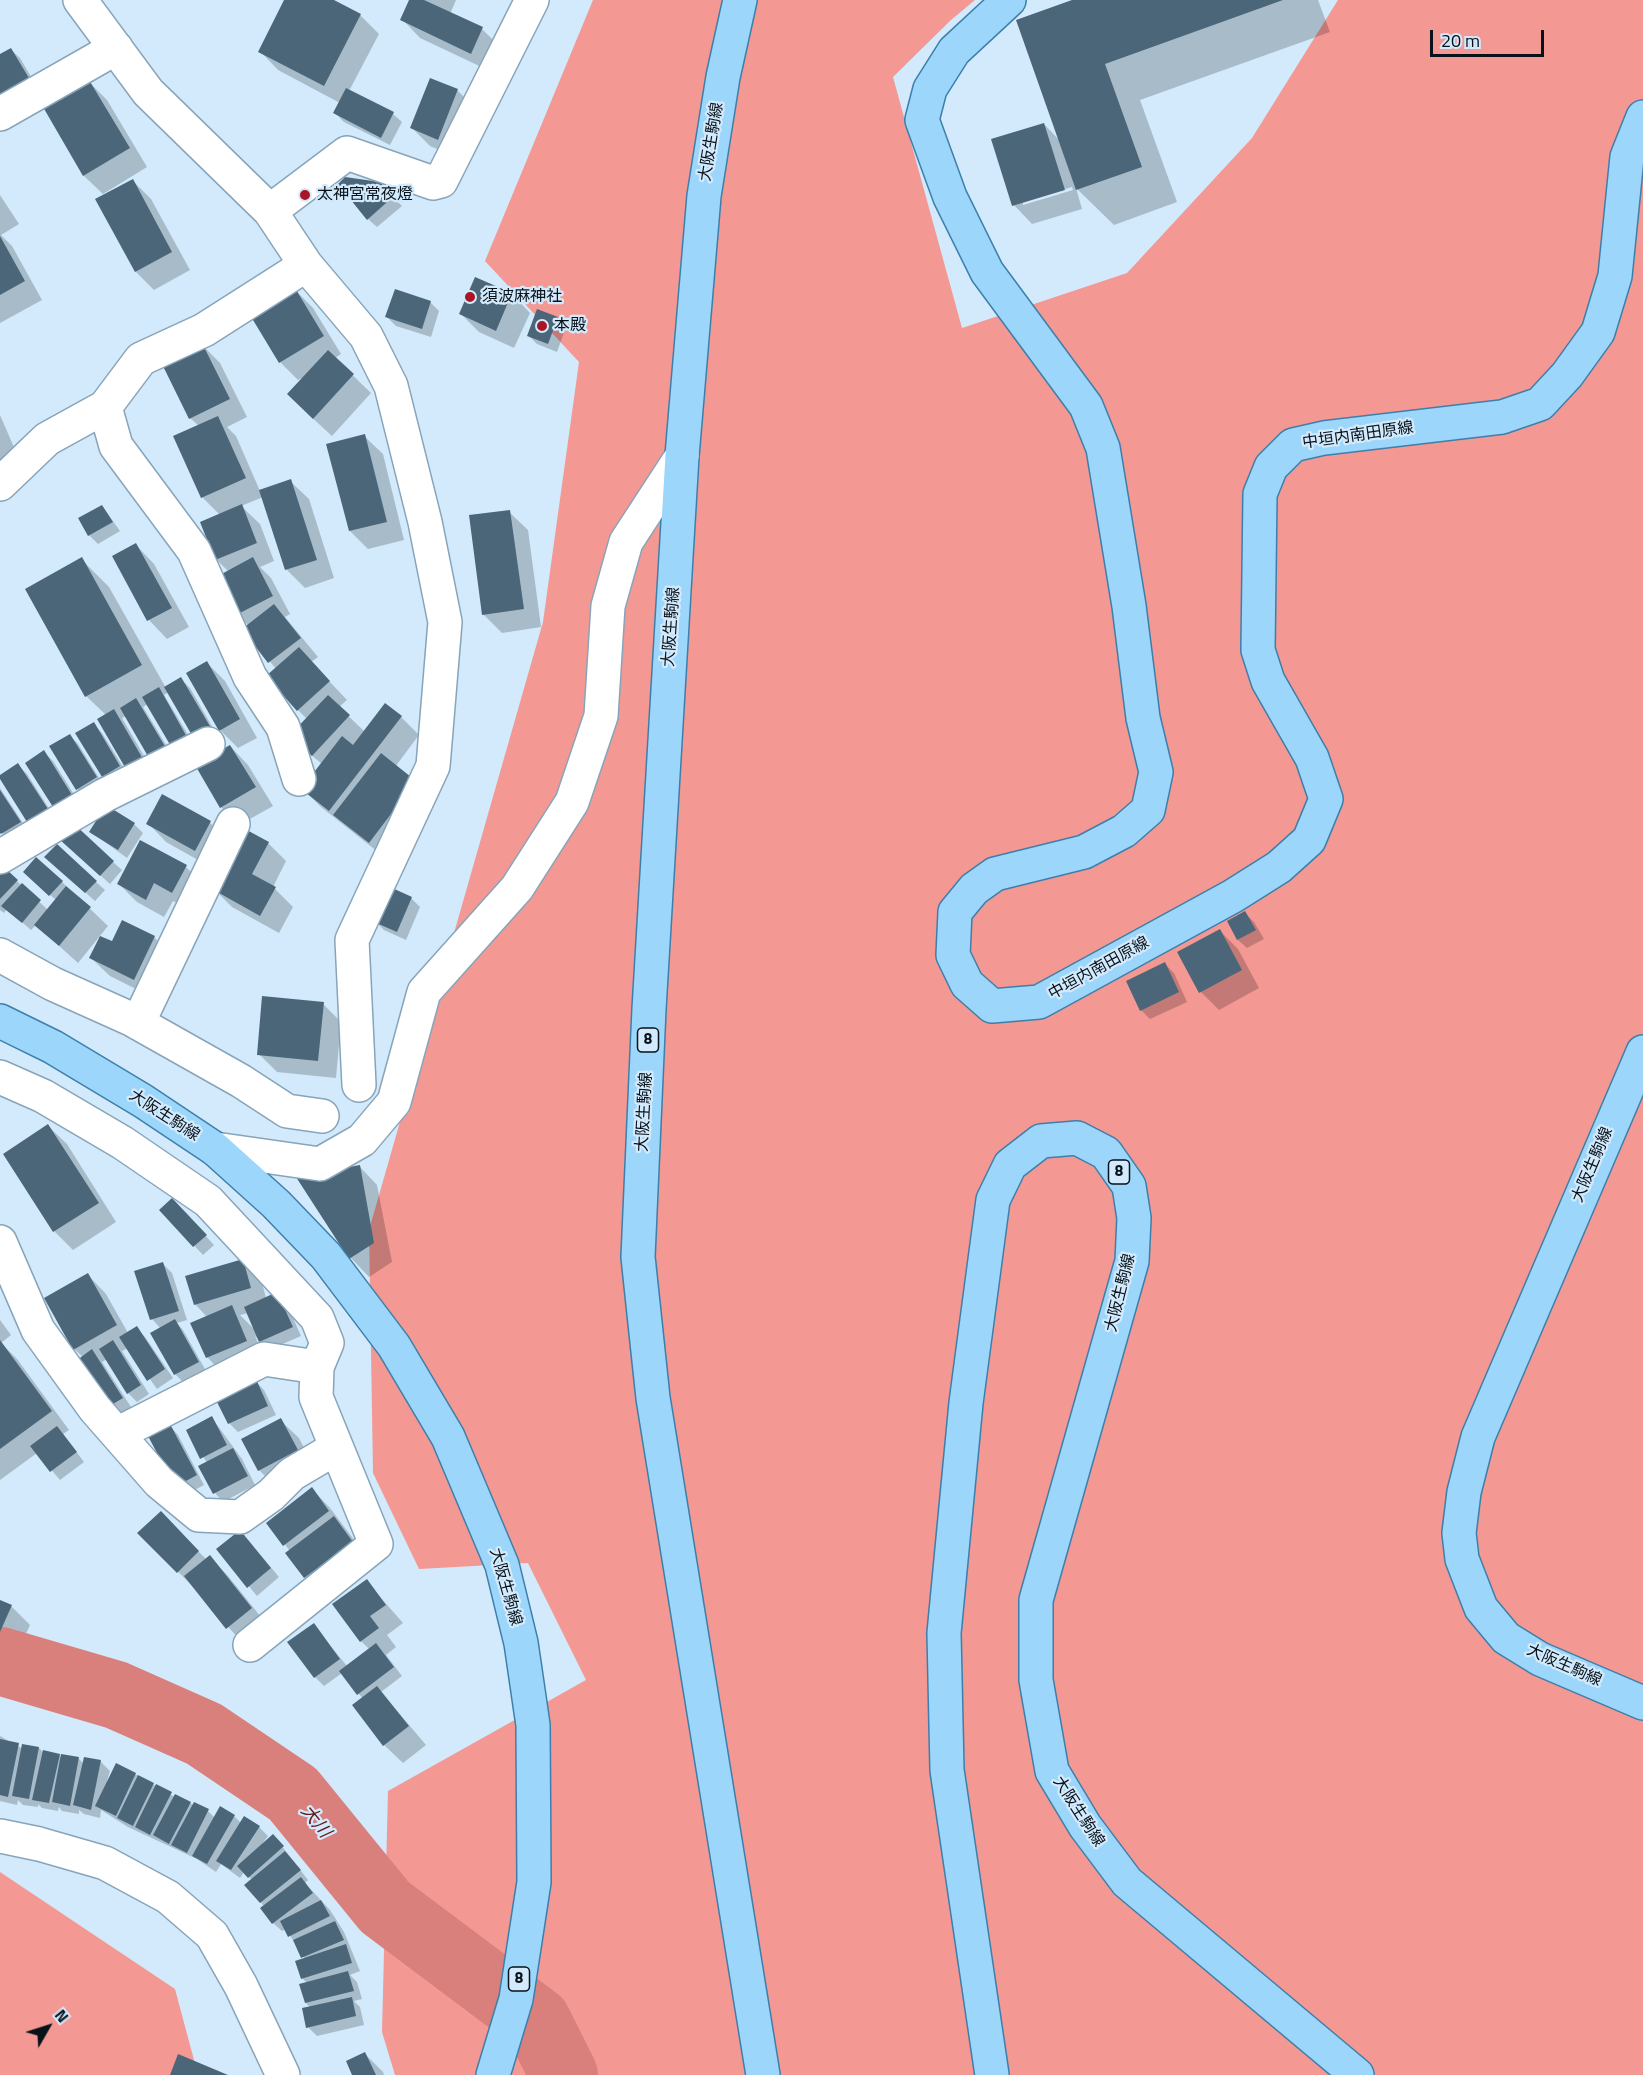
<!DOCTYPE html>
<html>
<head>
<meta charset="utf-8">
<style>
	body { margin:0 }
	#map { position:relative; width:1643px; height:2075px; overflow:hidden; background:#d2eafc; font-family:"Titillium Web",sans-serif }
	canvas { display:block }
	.north { position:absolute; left:18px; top:1997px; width:60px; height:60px; -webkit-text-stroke:4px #d2eafc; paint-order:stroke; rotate:51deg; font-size:16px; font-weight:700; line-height:24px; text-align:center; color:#08121a }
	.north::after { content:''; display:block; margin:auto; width:21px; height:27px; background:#08121a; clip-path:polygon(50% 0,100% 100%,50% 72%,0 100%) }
	.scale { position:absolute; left:1430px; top:30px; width:114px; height:27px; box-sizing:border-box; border:3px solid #08121a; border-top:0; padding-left:8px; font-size:18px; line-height:21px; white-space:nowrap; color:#08121a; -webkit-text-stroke:4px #d2eafc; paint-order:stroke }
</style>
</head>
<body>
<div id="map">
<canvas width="1643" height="2075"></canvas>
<div class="north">N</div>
<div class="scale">20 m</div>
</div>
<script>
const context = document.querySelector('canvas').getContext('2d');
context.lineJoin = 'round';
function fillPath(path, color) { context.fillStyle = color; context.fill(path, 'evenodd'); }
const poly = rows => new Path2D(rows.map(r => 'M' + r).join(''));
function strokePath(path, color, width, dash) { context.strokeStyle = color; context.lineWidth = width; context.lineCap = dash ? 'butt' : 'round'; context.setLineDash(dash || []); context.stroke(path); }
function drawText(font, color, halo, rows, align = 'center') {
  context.font = font + ' "Titillium Web","Noto Sans JP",sans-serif'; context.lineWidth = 4.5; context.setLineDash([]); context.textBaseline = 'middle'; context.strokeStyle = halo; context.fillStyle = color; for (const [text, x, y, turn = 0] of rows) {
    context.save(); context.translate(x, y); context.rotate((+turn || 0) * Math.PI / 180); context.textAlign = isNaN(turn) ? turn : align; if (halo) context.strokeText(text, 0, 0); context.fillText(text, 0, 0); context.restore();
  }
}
fillPath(poly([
	[593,0,975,0,951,20,893,77,962,328,1127,273,1252,138,1338,0,1643,0,1643,2075,395,2075,382,2032,388,1791,586,1680,528,1563,419,1569,373,1473,369,1230,543,622,579,362,485,261],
	[0,1872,175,1989,198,2075,0,2075]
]), '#f49893');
fillPath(poly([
	[286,0,331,0,360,15,379,34,349,91,393,114,402,122,390,145,344,122,335,113,340,103,278,70,260,51],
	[411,0,456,0,450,14,482,29,500,47,490,71,420,38,402,19],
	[1076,0,1318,0,1330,32,1140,100,1177,202,1114,225,1076,188,1082,209,1032,224,1014,205,1044,124,1060,141],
	[1072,187,1073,190,1023,205,1023,202],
	[11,50,20,58,40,92,0,56],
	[89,82,107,100,147,167,103,194,84,176,45,108],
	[457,90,476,109,457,157,430,146,412,128],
	[133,181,151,199,190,270,154,290,136,272,97,200],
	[379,183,402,206,377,227,368,219],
	[0,195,19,224,1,235,12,246,42,300,0,323],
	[476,279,512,294,530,313,514,348,479,332,461,314],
	[295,290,313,308,341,354,335,358,371,393,332,436,307,413,304,377,298,380,280,362],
	[430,302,439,311,431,337,396,326,387,317],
	[557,318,566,327,557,352,537,344,528,335],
	[202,345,220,363,247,417,227,427,236,436,260,491,290,481,309,499,334,578,305,588,286,569,263,497,241,506,260,524,274,561,260,567,271,578,290,614,285,617,318,657,311,662,347,700,339,707,365,732,401,717,419,735,395,767,415,782,388,860,321,807,303,789,322,764,310,754,307,719,298,710,276,669,244,630,249,626,237,614,229,572,216,559,220,515,202,497,199,426,190,418],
	[0,415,23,468,0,478],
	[364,436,383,454,404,540,368,549,350,531],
	[102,506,120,531,98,544,89,535],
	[509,512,528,530,541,627,502,633,484,615],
	[136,545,154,564,189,627,167,639,149,620,114,557],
	[81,559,109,587,166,688,181,679,190,688,218,737,169,692,164,695,196,748,148,704,143,707,174,758,126,716,122,718,151,768,136,777,106,715,86,696],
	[207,663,225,681,257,738,238,748,220,730],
	[94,724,102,733,128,775,112,785,103,776],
	[70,736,78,744,104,786,86,797,77,789],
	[230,746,248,765,273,806,239,825,221,807],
	[44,752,53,761,80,804,54,806],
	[18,765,27,774,55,818,37,830,0,777],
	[0,788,28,831,11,842,0,830],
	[163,796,210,823,229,841,214,869,166,842,148,823],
	[134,824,143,833,127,858,91,832],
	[268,843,286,861,273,887,293,907,279,933,232,907,214,889],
	[70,848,113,862,122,870,110,884],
	[55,865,96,882,105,890,95,901],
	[186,867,204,885,191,910,173,901,164,917,137,902,119,884],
	[5,870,48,910,56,900,33,880,62,882,108,926,78,963,36,925,31,930,7,909,4,913,0,910,0,875],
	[411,898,420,907,406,940,384,930,375,921],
	[1245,913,1254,922,1264,939,1247,948,1238,940,1229,921],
	[1220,931,1238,949,1259,988,1219,1010,1201,992],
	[154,937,172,956,152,997,110,976,91,958,113,943],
	[1165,964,1174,973,1187,1002,1150,1019,1141,1010],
	[323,1004,341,1022,336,1078,277,1072,259,1054],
	[48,1126,67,1144,116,1222,73,1250,55,1232,5,1154],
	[359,1166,377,1185,392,1262,369,1277,351,1258,298,1178],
	[181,1209,214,1245,203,1255,161,1210],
	[242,1260,261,1279,266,1298,286,1302,301,1336,269,1350,255,1336,265,1359,225,1376,207,1357,207,1317,195,1304],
	[248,1313,255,1330,240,1315],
	[163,1264,172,1273,187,1320,177,1323,183,1330,206,1371,184,1383,175,1374,152,1334,161,1329,152,1319],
	[88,1275,106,1294,128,1333,136,1328,145,1337,173,1378,157,1389,128,1348,122,1351,149,1394,137,1402,128,1393,107,1359,102,1362,131,1407,118,1415,83,1357,74,1349],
	[0,1320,11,1335,1,1343,17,1359,69,1430,63,1434,84,1462,60,1480,37,1453,0,1480],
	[255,1381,264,1390,276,1415,238,1432,230,1424,217,1399],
	[212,1418,242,1459,255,1485,223,1502,215,1493,200,1467,207,1463,188,1431],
	[280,1420,299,1438,315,1469,278,1489,259,1470,243,1440],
	[170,1426,178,1435,204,1485,185,1495],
	[312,1489,330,1508,370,1561,323,1596,305,1577,287,1553,290,1551,268,1523],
	[160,1513,207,1560,210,1557,228,1576,269,1627,245,1646,196,1590,140,1533],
	[248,1540,279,1577,257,1596,218,1549],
	[366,1581,403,1623,387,1635,396,1647,386,1655,402,1676,381,1692,426,1745,403,1763,384,1745,363,1699,342,1673,324,1686,315,1677,313,1625,347,1666,369,1649,361,1641],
	[0,1601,12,1607,30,1625,11,1665,0,1659],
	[0,1736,23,1749,39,1748,44,1753,59,1755,62,1758,63,1756,79,1759,84,1764,101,1762,110,1771,107,1781,135,1774,175,1797,208,1811,215,1818,234,1816,241,1823,259,1827,268,1836,262,1844,281,1845,308,1880,305,1883,330,1910,344,1932,360,1971,350,1975,357,1982,362,1999,354,2001,360,2007,364,2025,317,2036,308,2027,311,2008,306,2003,307,1983,303,1979,297,1962,305,1959,286,1929,282,1931,273,1923,261,1902,252,1880,244,1872,240,1878,221,1864,216,1872,197,1859,128,1827,101,1810,100,1818,84,1814,79,1810,79,1814,62,1811,59,1807,58,1811,42,1808,38,1804,38,1807,23,1805,18,1800,17,1805,0,1801],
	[365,2054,383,2072,384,2075,354,2075]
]), '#0003');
strokePath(poly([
	[0,1661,116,1695,204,1734,293,1794,385,1907,537,2021,564,2075]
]), '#d9807c', 68);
fillPath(poly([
	[284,0,334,0,361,14,324,86,258,52],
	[409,0,424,0,483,27,471,54,400,20],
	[1072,0,1283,0,1105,64,1142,167,1076,190,1016,20],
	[11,48,32,83,0,102,0,54],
	[430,78,458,89,438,140,410,128],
	[89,80,130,148,83,176,43,107],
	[346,88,394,112,381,138,333,113],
	[1044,123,1065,190,1012,206,991,139],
	[345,177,380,182,394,196,367,220,338,184],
	[133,179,172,252,135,272,95,199],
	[0,236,25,281,0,295],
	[475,277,512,293,496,331,459,314],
	[295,288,324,336,279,363,250,315],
	[395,289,431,301,422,329,385,317],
	[537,309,558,317,548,344,527,336],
	[202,343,230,399,189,419,162,364],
	[328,350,354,374,313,419,287,394],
	[218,416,246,478,201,498,173,436],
	[365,434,387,522,349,531,326,444],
	[291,479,317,560,285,570,259,490],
	[242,504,257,543,215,560,200,522],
	[102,505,113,522,88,536,78,518],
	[510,510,524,609,482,615,469,515],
	[136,543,172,608,147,621,112,556],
	[82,557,142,665,85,697,25,589],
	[253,557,273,596,236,615,216,577],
	[274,604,301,638,268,663,242,629],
	[299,647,330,681,297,711,266,676],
	[207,661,240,719,219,731,186,673],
	[181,677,211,728,193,737,164,687],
	[159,687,188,739,172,748,142,697],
	[328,695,350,715,312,756,290,735],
	[136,698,166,748,149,758,120,708],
	[385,703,402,716,329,811,301,789,342,736,353,745],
	[114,709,143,759,126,769,97,719],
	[94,722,120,766,102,777,75,733],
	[70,734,97,777,76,790,49,746],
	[230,745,256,787,220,808,195,765],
	[44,750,72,795,53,807,25,763],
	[381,753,416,781,369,843,333,815],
	[18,763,48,809,27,822,0,779,0,775],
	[0,790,21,822,1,834,0,833],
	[162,794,211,821,195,851,146,824],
	[106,805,135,823,118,850,89,832],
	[73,823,114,861,100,876,59,839],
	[245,829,269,842,252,874,276,887,260,916,212,889],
	[140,840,187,865,172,893,154,883,146,900,117,884],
	[57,844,97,881,85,893,44,857],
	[36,857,63,881,49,896,23,872],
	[5,868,18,880,0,899,0,873],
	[22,883,41,900,22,923,1,906],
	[66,886,91,907,59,946,34,925],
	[390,887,412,897,397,932,374,922],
	[1245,911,1256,930,1237,940,1227,921],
	[122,920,155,936,134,980,89,958,100,936,112,941],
	[1220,929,1242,970,1199,993,1177,952],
	[1165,962,1179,992,1140,1011,1126,981],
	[262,996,324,1002,318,1061,257,1055],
	[48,1124,99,1203,53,1232,3,1154],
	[360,1165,374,1243,349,1259,296,1177],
	[172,1198,207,1235,193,1247,159,1210],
	[243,1259,251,1288,194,1305,185,1276],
	[163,1262,179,1311,150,1320,134,1271],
	[88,1273,117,1325,73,1350,44,1298],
	[277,1292,293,1327,259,1342,244,1307],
	[232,1305,247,1341,206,1358,190,1323],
	[175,1319,199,1362,174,1375,150,1333],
	[137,1326,165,1369,147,1381,119,1337],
	[0,1340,52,1411,0,1449],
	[113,1340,141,1385,127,1394,99,1349],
	[92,1349,123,1398,108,1407,77,1360],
	[256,1379,268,1406,228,1424,215,1398],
	[212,1416,227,1445,200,1459,186,1430],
	[281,1418,298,1450,258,1471,241,1439],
	[170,1424,197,1475,175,1487,148,1436],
	[57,1426,77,1452,50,1472,30,1446],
	[233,1448,248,1476,213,1494,198,1466],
	[312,1487,329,1511,283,1546,266,1523],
	[161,1511,199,1551,177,1573,137,1533],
	[334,1516,353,1542,304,1578,285,1553],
	[240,1530,271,1568,247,1588,216,1549],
	[210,1555,252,1608,226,1629,184,1576],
	[367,1579,386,1605,370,1616,379,1628,360,1642,332,1604],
	[0,1600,12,1605,0,1632],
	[314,1623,340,1659,314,1678,287,1642],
	[376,1643,394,1667,357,1695,339,1671],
	[377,1686,409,1726,383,1746,352,1705],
	[0,1739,19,1743,8,1797,0,1795],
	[22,1744,39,1747,29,1799,12,1796],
	[43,1750,60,1754,49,1803,32,1800],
	[61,1754,79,1757,70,1806,52,1802],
	[84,1757,101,1760,91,1810,73,1805],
	[116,1763,136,1773,116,1816,95,1806],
	[138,1775,154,1783,133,1826,117,1818],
	[156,1784,172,1792,150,1835,135,1827],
	[175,1794,191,1802,169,1844,153,1835],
	[194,1802,209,1809,187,1853,171,1845],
	[220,1806,235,1815,207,1864,192,1856],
	[244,1816,260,1826,231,1870,216,1861],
	[273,1834,284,1846,248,1878,237,1866],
	[285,1851,301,1870,260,1903,244,1885],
	[301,1877,313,1893,272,1924,260,1908],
	[321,1900,330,1916,288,1937,280,1921],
	[335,1921,344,1940,301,1958,293,1940],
	[346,1944,352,1963,301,1979,295,1961],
	[348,1971,354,1991,305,2003,299,1984],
	[352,1997,356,2016,306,2028,302,2008],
	[365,2052,376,2075,352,2075,346,2061],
	[178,2054,228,2075,170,2075]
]), '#4b6679');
const minor = poly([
	[80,0,148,92,270,211,306,265,366,336,391,386,425,522,445,622,433,766,352,940,359,1085],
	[0,114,116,48],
	[270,211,347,153,433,183,441,181,532,0],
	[0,484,47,439,105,407],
	[299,779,283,727,250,677,194,551,116,446,105,407,141,359,204,330,306,265],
	[0,857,105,795,208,744],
	[0,955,53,984,131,1019,241,1081,287,1111,322,1116],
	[138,1023,233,824],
	[0,1077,43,1096,123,1143,208,1201,317,1318,327,1343,317,1367,316,1397,376,1544,250,1645],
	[215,1149,320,1164,362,1140,394,1102,424,992,517,888,572,802,601,716,608,606,626,542,682,456],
	[0,1242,38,1330,95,1409,159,1482,199,1515,240,1517,271,1495,292,1474,336,1448],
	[117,1434,264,1359,317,1367],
	[0,1836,39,1844,105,1863,168,1897,212,1935,241,1986,283,2075]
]);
const major = poly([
	[740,0,723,77,704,196,682,456,649,1009,638,1257,653,1398,763,2075],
	[1009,0,954,51,930,89,922,120,950,197,987,272,1086,406,1103,448,1129,606,1143,718,1156,772,1148,810,1124,831,1084,852,995,874,974,889,955,912,953,955,967,984,992,1006,1039,1002,1233,896,1279,867,1309,840,1326,799,1312,758,1268,681,1258,650,1260,494,1271,467,1293,445,1324,438,1502,417,1540,404,1567,375,1598,332,1615,276,1627,157,1643,117],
	[0,1021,53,1047,143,1101,215,1149,276,1204,326,1256,394,1346,448,1437,502,1565,521,1643,533,1725,534,1882,516,1999,493,2075],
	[1643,1052,1478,1437,1464,1492,1459,1533,1462,1559,1481,1608,1506,1638,1540,1659,1643,1703],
	[992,2075,947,1770,944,1633,966,1403,993,1200,1010,1165,1041,1141,1077,1138,1106,1153,1129,1186,1134,1218,1132,1261,1036,1600,1036,1680,1052,1771,1085,1826,1127,1882,1357,2075]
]);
strokePath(minor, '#88a4b9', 36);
strokePath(major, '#3d7faa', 36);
strokePath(minor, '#fff', 33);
strokePath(major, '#9cd6fa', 33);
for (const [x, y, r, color] of [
	[305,195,6,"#aa1525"],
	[470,297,6,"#aa1525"],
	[542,326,6,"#aa1525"]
]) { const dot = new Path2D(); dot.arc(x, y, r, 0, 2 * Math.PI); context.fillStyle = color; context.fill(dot); strokePath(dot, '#d2eafc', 2); }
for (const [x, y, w] of [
	[648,1040,21],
	[1119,1172,21],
	[519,1979,21]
]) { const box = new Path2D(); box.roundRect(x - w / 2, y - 12, w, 24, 4.5); context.fillStyle = '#d2eafc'; context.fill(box); strokePath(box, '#08121a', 1.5); }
drawText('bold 15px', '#08121a', null, [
	["8",648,1040],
	["8",1119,1172],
	["8",519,1979]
]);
drawText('16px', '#08121a', '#d2eafc', [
	["大阪生駒線",712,142,-81],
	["中垣内南田原線",1358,436,-8],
	["大阪生駒線",672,627,-86],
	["中垣内南田原線",1099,969,-29],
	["大阪生駒線",645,1112,-87],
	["大阪生駒線",164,1116,33],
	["大阪生駒線",1593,1165,-67],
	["大阪生駒線",1121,1293,-76],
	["大阪生駒線",505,1587,74],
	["大阪生駒線",1564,1666,24],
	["大阪生駒線",1078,1812,57]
]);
drawText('16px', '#08121a', '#d2eafc', [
	["太神宮常夜燈",317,195],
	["須波麻神社",482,297],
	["本殿",554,326]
], 'left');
drawText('italic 18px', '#66161a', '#d2eafc', [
	["大川",315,1822,51]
]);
</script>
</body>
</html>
